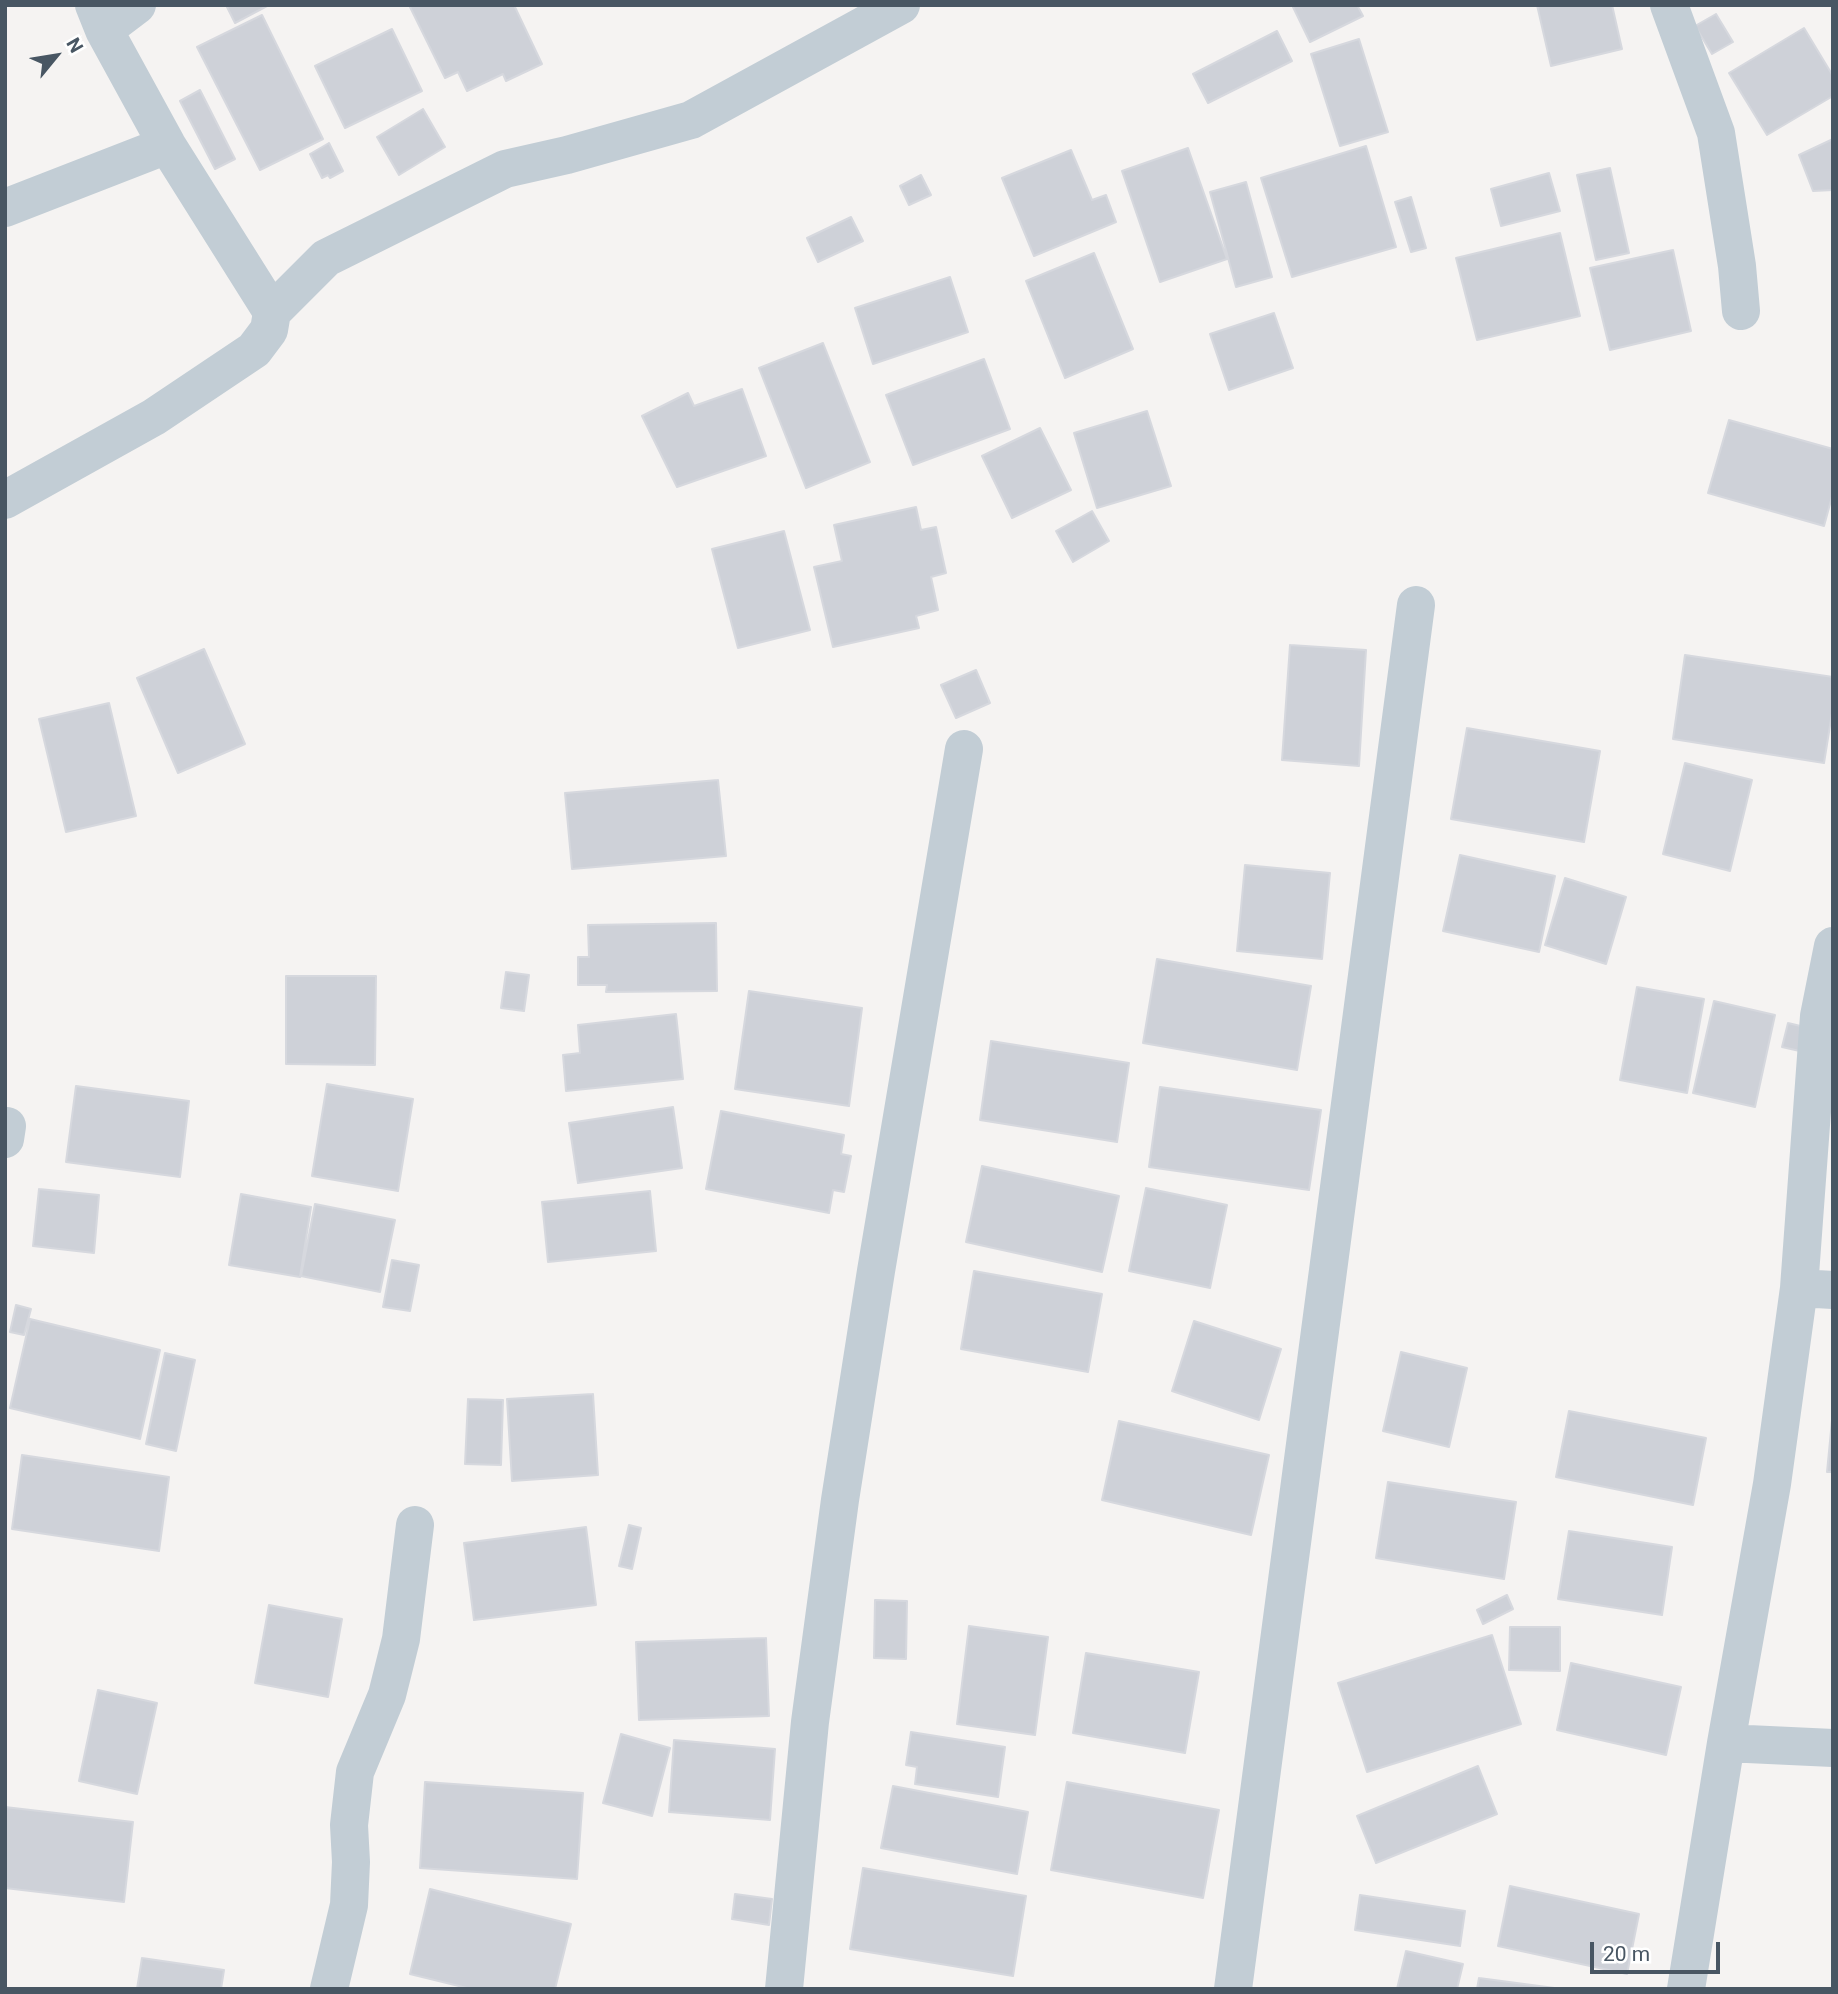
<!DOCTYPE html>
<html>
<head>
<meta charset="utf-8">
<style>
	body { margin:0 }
	#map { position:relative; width:1838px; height:1994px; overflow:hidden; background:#f5f3f2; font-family:Roboto,sans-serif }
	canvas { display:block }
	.frame { position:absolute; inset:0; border:7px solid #485663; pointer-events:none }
	.north { position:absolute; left:21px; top:21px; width:70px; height:70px; -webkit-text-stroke:5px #fff; paint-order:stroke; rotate:60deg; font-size:19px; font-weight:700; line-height:28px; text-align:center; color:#485663 }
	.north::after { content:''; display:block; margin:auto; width:24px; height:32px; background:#485663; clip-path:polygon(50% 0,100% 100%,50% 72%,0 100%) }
	.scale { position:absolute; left:1590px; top:1942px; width:130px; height:32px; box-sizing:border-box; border:4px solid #485663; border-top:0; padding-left:9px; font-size:21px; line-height:24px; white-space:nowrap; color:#485663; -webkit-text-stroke:5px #fff; paint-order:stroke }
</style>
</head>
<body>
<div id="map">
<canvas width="1838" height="1994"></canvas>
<div class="frame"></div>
<div class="north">N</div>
<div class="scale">20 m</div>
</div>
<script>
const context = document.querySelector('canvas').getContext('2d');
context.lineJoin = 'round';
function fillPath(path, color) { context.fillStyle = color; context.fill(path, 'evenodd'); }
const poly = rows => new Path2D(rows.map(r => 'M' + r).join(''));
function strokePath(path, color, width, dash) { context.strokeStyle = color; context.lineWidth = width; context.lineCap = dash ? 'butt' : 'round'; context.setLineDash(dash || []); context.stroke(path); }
const building = poly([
	[226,5,269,5,235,23,226,5],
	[409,5,514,5,542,64,506,81,503,74,467,91,458,72,445,78,409,5],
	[1292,5,1357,5,1363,16,1310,42,1292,5],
	[1537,5,1612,5,1622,49,1551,66,1537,5],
	[1716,14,1733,42,1712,54,1695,26,1716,14],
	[262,15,323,139,260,170,197,47,262,15],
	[1804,28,1833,76,1833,96,1767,135,1729,73,1804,28],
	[392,29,422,91,345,128,315,66,392,29],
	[1277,31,1292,61,1208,103,1193,74,1277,31],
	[1359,39,1388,132,1340,146,1311,54,1359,39],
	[200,90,235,159,215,169,180,101,200,90],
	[423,109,445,147,399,175,377,137,423,109],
	[1833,139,1833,190,1813,191,1799,155,1833,139],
	[329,143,343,171,330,178,328,175,322,178,310,154,329,143],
	[1366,146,1396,247,1292,277,1261,178,1366,146],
	[1188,148,1227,259,1160,282,1122,171,1188,148],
	[1071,150,1092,200,1106,195,1116,222,1034,256,1002,178,1071,150],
	[1610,168,1629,253,1596,260,1577,175,1610,168],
	[1549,173,1560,211,1501,226,1491,189,1549,173],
	[921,175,931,195,909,205,900,186,921,175],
	[1246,182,1272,277,1236,287,1210,192,1246,182],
	[1411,197,1426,248,1411,252,1395,202,1411,197],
	[851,217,863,241,818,262,807,238,851,217],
	[1560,233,1580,316,1477,340,1456,258,1560,233],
	[1673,250,1691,331,1610,350,1590,268,1673,250],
	[1094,253,1133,349,1065,378,1026,281,1094,253],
	[950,277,968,332,873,364,855,308,950,277],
	[1274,313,1293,368,1229,390,1210,334,1274,313],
	[823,343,870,462,806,488,759,368,823,343],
	[984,359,1010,429,913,465,886,395,984,359],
	[742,389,766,456,677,487,642,416,688,393,694,406,742,389],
	[1147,411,1171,486,1097,508,1074,433,1147,411],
	[1729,420,1833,449,1833,493,1824,526,1708,493,1729,420],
	[1040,428,1071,490,1012,518,982,456,1040,428],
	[916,507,921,530,936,527,946,573,931,577,938,610,916,616,919,628,833,647,814,567,842,561,834,525,916,507],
	[1092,511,1109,541,1073,562,1056,531,1092,511],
	[784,531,810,630,738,648,712,549,784,531],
	[1290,645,1366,650,1359,766,1282,760,1290,645],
	[204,649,245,744,178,773,137,678,204,649],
	[1685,655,1833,677,1833,707,1824,763,1673,739,1685,655],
	[976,670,990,703,956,718,941,685,976,670],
	[109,703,136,816,66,832,39,719,109,703],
	[1467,728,1600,751,1584,842,1451,819,1467,728],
	[1685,763,1752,780,1730,871,1663,854,1685,763],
	[718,780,726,856,572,869,565,793,718,780],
	[1460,855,1555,876,1539,952,1443,931,1460,855],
	[1245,865,1330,873,1322,959,1237,951,1245,865],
	[1565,878,1626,897,1606,964,1545,945,1565,878],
	[716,923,717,991,606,992,607,985,578,985,578,957,589,957,588,925,716,923],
	[1157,959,1311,986,1297,1070,1143,1043,1157,959],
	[506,972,529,975,524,1011,501,1008,506,972],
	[286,976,376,976,375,1065,286,1064,286,976],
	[1637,987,1704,999,1687,1093,1620,1080,1637,987],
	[749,991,862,1008,849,1106,735,1089,749,991],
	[1714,1001,1775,1015,1755,1107,1693,1093,1714,1001],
	[676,1014,683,1079,566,1091,563,1055,580,1053,578,1025,676,1014],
	[1788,1023,1809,1028,1804,1052,1782,1047,1788,1023],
	[991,1041,1129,1063,1117,1142,980,1120,991,1041],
	[327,1084,413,1099,398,1191,312,1176,327,1084],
	[76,1086,189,1101,180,1177,66,1162,76,1086],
	[1160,1087,1321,1110,1309,1190,1149,1167,1160,1087],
	[673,1107,682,1168,578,1183,569,1123,673,1107],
	[721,1111,844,1135,841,1154,851,1156,844,1192,833,1190,829,1213,706,1189,721,1111],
	[982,1166,1119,1196,1102,1272,966,1242,982,1166],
	[1146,1188,1227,1205,1210,1288,1129,1271,1146,1188],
	[39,1189,99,1195,94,1253,33,1246,39,1189],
	[650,1191,656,1251,548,1262,542,1202,650,1191],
	[241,1194,311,1207,300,1277,229,1265,241,1194],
	[315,1204,395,1220,380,1292,301,1276,315,1204],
	[392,1260,419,1265,410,1311,383,1307,392,1260],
	[974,1271,1102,1294,1088,1372,961,1349,974,1271],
	[16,1305,31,1309,24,1335,10,1332,16,1305],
	[30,1319,160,1350,140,1439,10,1408,30,1319],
	[1194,1321,1281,1349,1259,1420,1172,1391,1194,1321],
	[1401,1352,1467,1368,1449,1447,1383,1431,1401,1352],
	[165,1353,195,1360,176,1451,146,1444,165,1353],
	[593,1394,598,1475,512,1481,507,1399,593,1394],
	[468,1399,503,1400,501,1465,465,1464,468,1399],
	[1833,1410,1833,1472,1827,1472,1833,1410],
	[1569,1411,1706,1438,1693,1505,1556,1477,1569,1411],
	[1119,1421,1269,1455,1251,1535,1102,1500,1119,1421],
	[22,1455,169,1477,159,1551,12,1529,22,1455],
	[1388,1482,1516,1502,1504,1579,1376,1558,1388,1482],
	[629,1525,641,1528,632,1569,619,1566,629,1525],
	[586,1527,596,1605,474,1620,464,1543,586,1527],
	[1569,1531,1672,1547,1662,1615,1558,1599,1569,1531],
	[1507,1595,1513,1609,1483,1624,1477,1610,1507,1595],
	[875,1600,907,1601,906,1659,874,1658,875,1600],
	[269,1605,342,1619,328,1697,255,1683,269,1605],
	[969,1626,1048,1637,1035,1735,957,1724,969,1626],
	[1510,1627,1560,1627,1560,1671,1509,1670,1510,1627],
	[1492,1635,1521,1724,1367,1772,1338,1683,1492,1635],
	[766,1638,769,1716,639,1720,636,1642,766,1638],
	[1086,1653,1199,1672,1185,1753,1073,1733,1086,1653],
	[1571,1663,1681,1687,1666,1755,1557,1730,1571,1663],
	[98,1690,157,1703,137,1794,79,1781,98,1690],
	[911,1732,1005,1747,998,1797,915,1784,917,1767,906,1765,911,1732],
	[621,1734,670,1748,652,1816,603,1803,621,1734],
	[674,1740,775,1749,770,1820,669,1812,674,1740],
	[1478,1766,1497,1814,1376,1863,1357,1816,1478,1766],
	[425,1782,583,1793,577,1879,420,1868,425,1782],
	[1067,1782,1219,1810,1203,1898,1051,1870,1067,1782],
	[893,1786,1028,1812,1017,1874,881,1848,893,1786],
	[5,1807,133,1822,124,1902,5,1888,5,1807],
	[863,1868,1026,1896,1013,1976,850,1949,863,1868],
	[1510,1886,1639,1914,1627,1974,1498,1946,1510,1886],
	[430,1889,571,1924,555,1989,471,1989,410,1974,430,1889],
	[735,1894,772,1899,769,1925,732,1919,735,1894],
	[1360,1895,1465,1911,1460,1946,1355,1930,1360,1895],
	[1406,1951,1463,1964,1457,1989,1397,1989,1406,1951],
	[142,1958,224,1970,221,1989,137,1989,142,1958],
	[1479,1978,1562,1989,1477,1989,1479,1978]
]);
fillPath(building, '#ced1d8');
strokePath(building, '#d6d8de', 2);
strokePath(poly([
	[94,5,104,30,167,145,272,312],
	[1669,5,1716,133,1737,266,1741,311],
	[104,30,137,5],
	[5,208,167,145],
	[5,500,154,417,254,350,269,330,272,312,326,258,505,169,567,155,691,120,901,5],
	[5,1139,7,1126],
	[1799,1288,1833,1290],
	[1726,1743,1833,1748],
	[329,1989,349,1905,351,1862,349,1825,355,1772,387,1695,401,1639,415,1525],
	[784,1989,810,1722,840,1500,876,1271,964,749],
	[1233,1989,1416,605],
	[1686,1989,1726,1743,1772,1484,1799,1288,1819,1016,1833,946]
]), '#c2cdd5', 38);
</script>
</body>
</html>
